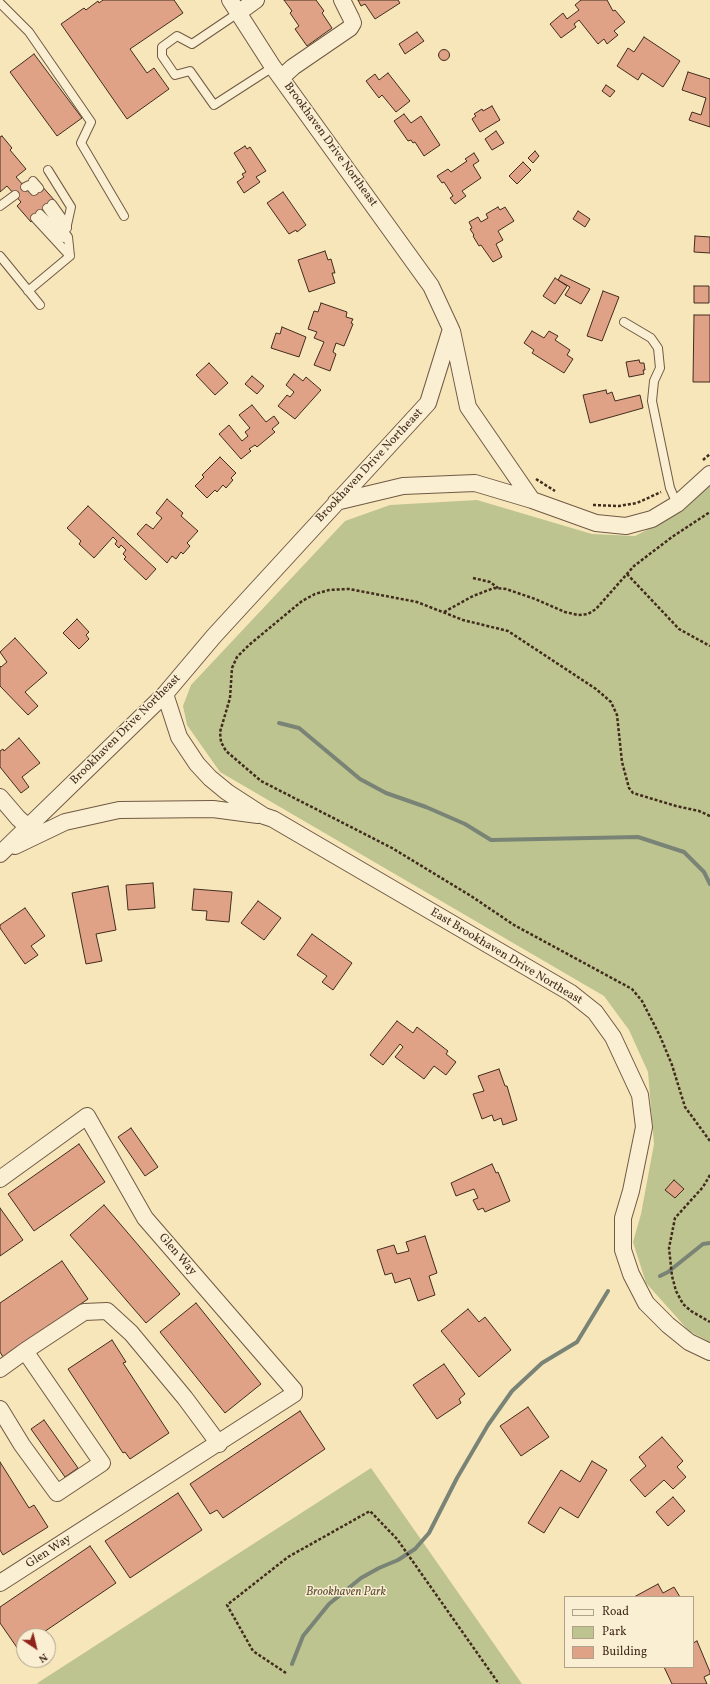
<!DOCTYPE html>
<html>
<head>
<meta charset="utf-8">
<style>
	body { margin:0 }
	#map { position:relative; width:710px; height:1684px; overflow:hidden; background:#f8e6bb; font-family:Vollkorn,serif }
	canvas { display:block }
	.legend { position:absolute; left:564px; top:1596px; width:130px; height:72px; box-sizing:border-box; background:#faefd3; border:1px solid #b0a18a; margin:0; padding:5px 7px; list-style:none; font-size:12px; color:#422c1d }
	.legend li { display:flex; align-items:center; gap:8px; height:20px }
	.legend b { width:20px; border:1px solid #b0a18a }
	.north { position:absolute; left:16px; top:1628px; width:40px; height:40px; box-sizing:border-box; background:#faefd3; border:1px solid #b0a18a; border-radius:50%; rotate:145deg; font-size:11px; font-weight:700; line-height:16px; text-align:center; color:#422c1d }
	.north::after { content:''; display:block; margin:auto; width:14px; height:18px; background:#8f2418; clip-path:polygon(50% 0,100% 100%,50% 72%,0 100%) }
</style>
</head>
<body>
<div id="map">
<canvas width="710" height="1684"></canvas>
<ul class="legend">
<li><b style="height:5px;background:#faefd3"></b>Road</li>
<li><b style="height:11px;background:#bec48f"></b>Park</li>
<li><b style="height:11px;background:#dfa286"></b>Building</li>
</ul>
<div class="north">N</div>
</div>
<script>
const context = document.querySelector('canvas').getContext('2d');
context.lineJoin = 'round';
function fillPath(path, color) { context.fillStyle = color; context.fill(path, 'evenodd'); }
const poly = rows => new Path2D(rows.map(r => 'M' + r).join(''));
function strokePath(path, color, width, dash) { context.strokeStyle = color; context.lineWidth = width; context.lineCap = dash ? 'butt' : 'round'; context.setLineDash(dash || []); context.stroke(path); }
function drawText(font, color, halo, rows, align = 'center') {
  context.font = font + ' Vollkorn,serif'; context.lineWidth = 3; context.setLineDash([]); context.textBaseline = 'middle'; context.strokeStyle = halo; context.fillStyle = color; for (const [text, x, y, turn = 0] of rows) {
    context.save(); context.translate(x, y); context.rotate((+turn || 0) * Math.PI / 180); context.textAlign = isNaN(turn) ? turn : align; if (halo) context.strokeText(text, 0, 0); context.fillText(text, 0, 0); context.restore();
  }
}
fillPath(poly([
	[710,486,710,1342,689,1331,646,1283,633,1242,641,1214,654,1144,648,1072,629,1030,604,996,220,772,187,725,183,706,191,685,345,521,390,505,477,500,592,534,635,536,681,512],
	[371,1468,522,1684,37,1684,39,1682]
]), '#bec48f');
strokePath(poly([
	[279,723,299,728,360,779,386,793,426,807,465,824,491,840,638,837,684,852,704,872,710,884],
	[660,1276,668,1272,703,1244,710,1243],
	[292,1664,303,1636,329,1604,361,1578,379,1568,398,1560,415,1549,429,1533,457,1478,488,1425,512,1391,542,1363,577,1342,608,1291]
]), '#798476', 4);
const building = poly([
	[103,0,174,0,183,13,130,49,147,73,154,68,169,89,127,119,61,24,84,8,86,10,98,1,99,3,103,0],
	[284,0,316,0,324,11,322,13,332,28,307,46,295,29,299,26,290,13,292,11,284,0],
	[358,0,398,0,400,3,375,19,365,4,361,6,358,0],
	[581,0,607,0,613,11,615,10,625,22,614,31,618,35,607,44,604,39,598,44,579,20,574,24,576,27,561,38,550,24,563,13,567,19,579,10,575,5,581,0],
	[417,32,424,41,405,54,399,44,417,32],
	[644,37,680,61,663,87,642,73,638,80,617,66,628,48,634,52,644,37],
	'438.5 55a5.5 5.5 0 1 1 11 0a5.5 5.5 0 1 1-11 0Z',
	[34,54,82,118,57,136,10,72,34,54],
	[688,72,710,79,710,127,689,120,692,112,701,115,706,98,682,90,688,72],
	[388,73,410,101,396,112,382,95,379,98,366,81,375,74,379,80,388,73],
	[606,85,615,91,610,97,602,91,606,85],
	[492,106,500,120,480,132,472,119,476,116,474,114,482,109,483,111,492,106],
	[404,114,411,123,421,116,440,145,424,156,415,142,413,143,411,140,408,141,394,121,404,114],
	[496,131,504,143,492,150,485,139,496,131],
	[2,136,12,148,10,150,26,169,16,177,31,194,41,185,55,201,31,222,17,206,21,202,7,186,0,192,0,137,2,136],
	[245,146,247,149,250,147,266,171,256,177,260,182,244,193,237,182,244,177,242,174,246,172,234,153,245,146],
	[535,151,539,156,533,163,528,158,535,151],
	[474,153,479,161,473,165,481,178,462,191,466,196,455,204,450,198,453,196,444,182,442,183,437,176,448,169,451,172,467,161,465,159,474,153],
	[523,162,531,170,517,184,509,176,523,162],
	[283,192,306,225,297,232,296,230,289,234,267,203,283,192],
	[498,207,500,210,505,207,514,221,498,231,503,240,496,244,502,257,493,262,481,245,479,246,473,236,474,235,470,229,472,228,469,222,478,217,481,222,488,218,486,214,498,207],
	[578,211,590,219,585,227,573,219,578,211],
	[695,236,710,237,710,253,694,252,695,236],
	[325,251,328,260,331,259,335,273,332,273,335,283,309,292,298,260,325,251],
	[561,275,590,289,581,304,565,295,570,287,558,280,561,275],
	[555,278,567,286,555,304,543,296,555,278],
	[694,286,709,286,709,303,694,303,694,286],
	[603,291,619,297,602,341,587,336,603,291],
	[321,303,347,312,346,317,353,319,351,323,353,324,344,346,336,343,333,352,336,354,330,371,314,365,324,342,314,338,317,332,308,329,314,311,318,312,321,303],
	[694,315,710,315,710,382,693,382,694,315],
	[282,327,306,337,299,357,271,348,276,333,280,334,282,327],
	[532,331,544,338,549,331,558,336,555,340,570,350,567,355,573,359,564,373,532,353,534,350,524,343,532,331],
	[639,360,640,363,644,363,645,370,643,370,644,374,629,377,626,362,639,360],
	[209,363,228,383,215,395,196,375,209,363],
	[294,374,303,381,306,377,321,390,295,419,278,406,287,395,290,397,294,392,286,385,294,374],
	[252,376,264,386,257,394,245,384,252,376],
	[606,390,607,394,612,392,615,401,640,395,643,408,590,423,583,395,606,390],
	[252,405,266,422,274,416,279,423,272,429,275,432,257,447,255,445,249,449,251,451,241,459,219,434,229,425,242,441,248,436,245,432,250,428,239,415,252,405],
	[220,457,236,473,231,478,233,480,226,488,223,485,217,492,215,490,207,498,195,486,204,477,202,475,220,457],
	[167,499,183,513,181,516,198,531,187,543,190,546,183,554,181,552,176,559,172,556,167,563,137,534,146,524,153,529,162,518,156,513,167,499],
	[88,506,156,569,146,580,124,559,126,557,123,554,126,550,121,545,119,548,115,544,117,541,113,537,94,558,79,544,81,541,67,528,88,506],
	[77,619,89,632,86,635,89,639,79,649,63,633,77,619],
	[15,638,47,673,25,692,38,706,28,715,0,686,0,666,1,667,7,662,0,652,15,638],
	[19,738,40,763,22,777,29,787,21,793,0,767,0,751,3,749,4,751,19,738],
	[153,883,155,908,128,910,126,885,153,883],
	[108,886,116,930,96,934,102,961,86,964,72,893,108,886],
	[194,889,232,892,229,922,206,920,207,911,192,910,194,889],
	[258,901,281,918,264,940,241,923,258,901],
	[25,908,45,936,31,946,38,955,25,964,0,928,0,925,25,908],
	[312,934,352,963,333,990,322,982,327,976,297,955,312,934],
	[397,1021,413,1033,417,1027,448,1051,446,1054,456,1062,446,1075,434,1066,424,1079,395,1057,403,1047,400,1044,383,1065,370,1055,397,1021],
	[499,1069,505,1086,507,1086,517,1120,503,1125,501,1118,494,1121,492,1115,482,1119,473,1094,484,1091,478,1076,499,1069],
	[131,1128,158,1167,145,1176,118,1137,131,1128],
	[79,1144,105,1182,34,1231,8,1194,79,1144],
	[492,1164,496,1173,498,1172,510,1201,485,1212,483,1208,478,1210,473,1200,478,1198,474,1189,456,1196,451,1183,492,1164],
	[674,1180,684,1189,675,1198,665,1190,674,1180],
	[104,1205,180,1294,146,1323,70,1235,104,1205],
	[0,1208,23,1240,0,1256,0,1208],
	[425,1236,437,1273,429,1276,435,1295,418,1301,410,1278,395,1283,392,1273,385,1275,377,1250,394,1245,397,1254,409,1251,406,1242,425,1236],
	[62,1261,88,1299,3,1357,0,1352,0,1303,62,1261],
	[196,1303,261,1384,225,1413,160,1332,196,1303],
	[468,1309,479,1322,485,1317,511,1350,479,1377,441,1331,468,1309],
	[112,1340,126,1362,123,1363,169,1433,130,1459,125,1452,123,1453,68,1369,112,1340],
	[444,1364,465,1394,459,1399,461,1403,437,1419,413,1385,444,1364],
	[528,1407,549,1437,521,1456,500,1426,528,1407],
	[300,1411,325,1449,223,1518,217,1510,210,1514,190,1484,300,1411],
	[44,1420,78,1468,65,1477,31,1429,44,1420],
	[662,1437,683,1461,677,1467,686,1477,673,1489,664,1480,645,1497,630,1480,646,1466,639,1457,662,1437],
	[592,1461,607,1470,578,1518,560,1507,544,1533,528,1523,561,1470,580,1482,592,1461],
	[0,1462,29,1508,34,1505,48,1527,3,1555,0,1550,0,1462],
	[178,1493,202,1530,130,1578,105,1541,178,1493],
	[673,1497,685,1511,668,1526,656,1512,673,1497],
	[90,1546,116,1583,38,1636,24,1636,24,1646,18,1649,0,1623,0,1607,90,1546],
	[658,1584,663,1593,674,1587,680,1597,634,1597,658,1584],
	[697,1641,710,1672,710,1674,704,1677,707,1684,672,1684,664,1667,693,1667,693,1643,697,1641]
]);
fillPath(building, '#dfa286');
strokePath(building, '#422c1d', 1);
const lane = poly([
	[0,3,29,32,91,122,81,143,124,216],
	[238,13,192,44,177,36,162,47,162,56,175,75,190,71,214,105,273,67],
	[48,170,71,207,67,225],
	[33,181,39,188],
	[25,187,29,185,34,191],
	[52,204,67,225,67,228],
	[0,206,15,195],
	[40,214,64,238],
	[35,218,70,256],
	[0,256,40,305],
	[28,291,70,256,68,237,47,208],
	[624,322,651,338,658,348,660,368,654,381,652,401,670,488,677,504]
]);
const street = poly([
	[238,13,256,0],
	[281,78,293,67,350,28,353,23,351,18,342,0],
	[452,331,468,407,532,500],
	[336,502,403,486,475,483,532,500,596,523,626,526,652,519,677,504,710,474],
	[165,694,179,737,197,764,210,778,227,792,264,816,273,819,571,993,595,1012,613,1037,640,1095,644,1127,631,1191,623,1218,623,1250,631,1274,646,1303,668,1325,689,1342,710,1352],
	[0,797,18,818,28,827],
	[15,846,65,822,119,810,213,809,258,815],
	[0,854,165,694,214,636,428,403,451,329,431,286,273,67,230,0],
	[0,1179,87,1116,145,1218,294,1390,294,1394,0,1583],
	[25,1351,84,1312,107,1311,131,1333,185,1398,219,1444],
	[0,1369,25,1351,102,1463,57,1493,22,1445,0,1409]
]);
strokePath(lane, '#705a44', 10);
strokePath(street, '#705a44', 18);
strokePath(poly([
	[703,460,710,454],
	[536,479,555,491],
	[593,505,619,506,637,503,661,492],
	[627,574,679,629,710,646],
	[473,578,490,582,498,588],
	[444,612,473,596,494,588,506,589,535,599,565,612,578,615,588,614,596,609,634,566,672,537,710,512],
	[710,816,699,811,676,806,633,793,629,788,622,762,617,715,611,702,596,689,508,631,463,620,417,602,349,589,329,590,315,594,302,601,249,645,237,657,232,668,230,698,220,732,221,742,226,751,261,781,392,848,471,896,514,925,632,989,642,1001,660,1036,672,1065,685,1107,710,1141],
	[710,1175,703,1187,675,1218,669,1248,672,1276,676,1291,683,1304,691,1311,710,1322],
	[286,1673,253,1651,227,1605,288,1557,370,1511,397,1539,499,1684]
]), '#422c1d', 2.5, [3, 2]);
strokePath(lane, '#faefd3', 8);
strokePath(street, '#faefd3', 16);
drawText('12px', '#422c1d', '#faefd3', [
	["Brookhaven Drive Northeast",330,145,54],
	["Brookhaven Drive Northeast",370,466,-47],
	["Brookhaven Drive Northeast",126,730,-45],
	["East Brookhaven Drive Northeast",506,957,31],
	["Glen Way",177,1255,49],
	["Glen Way",49,1552,-33]
]);
drawText('italic 12px', '#61523a', '#faefd3', [
	["Brookhaven Park",346,1593]
]);
</script>
</body>
</html>
